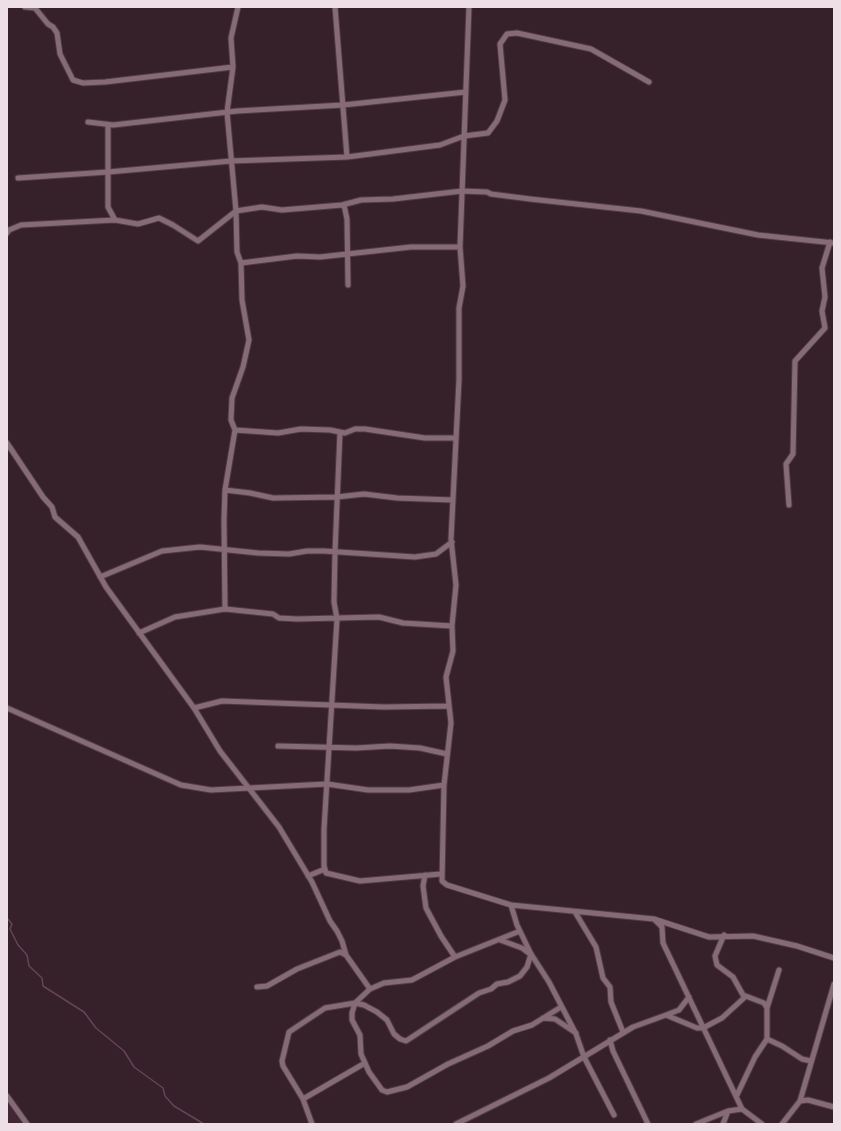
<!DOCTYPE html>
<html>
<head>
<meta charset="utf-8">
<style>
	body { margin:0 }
	#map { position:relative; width:841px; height:1131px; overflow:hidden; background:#36202a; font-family:Helvetica,sans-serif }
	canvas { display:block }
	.frame { position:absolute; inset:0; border:8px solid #eedee5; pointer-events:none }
</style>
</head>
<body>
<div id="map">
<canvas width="841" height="1131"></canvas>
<div class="frame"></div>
</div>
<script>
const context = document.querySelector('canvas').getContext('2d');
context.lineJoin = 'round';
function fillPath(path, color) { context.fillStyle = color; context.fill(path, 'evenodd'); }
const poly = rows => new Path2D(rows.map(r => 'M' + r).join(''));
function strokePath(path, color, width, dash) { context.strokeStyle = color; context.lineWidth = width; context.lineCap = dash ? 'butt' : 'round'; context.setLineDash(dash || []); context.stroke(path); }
fillPath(poly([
	[7,1101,23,1124,7,1124]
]), '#422634');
strokePath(poly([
	[7,918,12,924,10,929,18,945,27,955,29,966,42,978,43,986,84,1012,96,1028,124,1051,134,1067,163,1088,165,1096,174,1106,204,1124]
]), '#664457', 1.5);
const street = poly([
	[25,7,35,8,48,24,53,27,57,33,60,54,73,80,83,83,105,82,233,67],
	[335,7,347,157],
	[469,7,460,247,463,286,459,308,459,380,451,539,456,585,452,626,453,651,446,677,451,723,444,785,442,881,447,885,511,905,654,919,709,937,753,936,797,946,834,958],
	[88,122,113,125,237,111,343,105,466,92],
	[108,125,108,207,115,220],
	[18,178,108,172,231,161,347,157,440,145,464,136,488,133,497,121,505,100,500,44,507,34,517,33,591,49,649,82],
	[344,205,347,219,348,285],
	[7,233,9,230,21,225,115,220,138,224,159,218,173,225,198,241,236,211,262,207,282,210,342,205,361,200,393,199,462,191,487,192,491,194,530,199,641,211,758,235,834,243],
	[241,263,297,256,320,257,411,247,460,247],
	[235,430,278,433,301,429,330,430,345,433,355,429,365,429,425,438,456,438],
	[340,432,335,552,334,602,337,619,324,829,324,866,326,873,360,881,441,874],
	[7,443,43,497,52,507,55,517,78,537,106,587,194,708,220,751,279,827,312,882,330,921,337,931,342,941,346,955],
	[225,490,250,493,273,498,337,497,364,494,397,498,453,500],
	[789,505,786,464,793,454,795,361,825,328,822,311,825,297,822,268,830,242],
	[100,577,162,551,200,547,258,553,289,554,307,551,324,551,415,557,436,554,452,542],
	[225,609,224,520,225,490,235,430,231,420,232,398,243,367,249,340,242,300,241,263,237,252,236,211,227,112,233,67,231,38,238,7],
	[139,633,175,617,225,609,273,614,279,618,297,619,379,617,403,623,452,626],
	[7,708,181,785,211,790,327,784,368,790,409,790,444,785],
	[194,708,222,701,384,707,449,706],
	[278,746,356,748,390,746,420,748,447,754],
	[425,875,423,886,426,908,441,936,455,957],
	[308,876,325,869],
	[511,905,517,925,531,954,549,982,576,1034,584,1057,614,1115],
	[575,912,596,947,603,978,610,987,611,1002,623,1032],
	[655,920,662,927,663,943,742,1109,762,1124],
	[520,931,455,957,412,980,384,983,370,989,355,1003,352,1013,352,1020,360,1035,361,1054,369,1072,382,1090,387,1092,407,1087,448,1064,488,1046,513,1031,532,1025,561,1007],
	[724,935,715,956,717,965,733,977,743,995,764,1003,767,1008,767,1039,755,1057,737,1095],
	[500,940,522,948,530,954],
	[834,984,800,1101,808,1100,834,1107],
	[257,987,267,986,297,969,340,952,346,955,370,989],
	[767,1008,779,970],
	[666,1015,679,1010,689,997],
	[543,1018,555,1019,576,1033],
	[767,1039,782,1046,802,1059,811,1061],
	[610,1040,613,1051,648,1124],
	[7,1096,27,1124],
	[303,1099,365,1063],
	[312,1124,303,1099,283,1066,282,1061,289,1032,325,1008,355,1003,364,1005,377,1012,387,1020,394,1034,400,1039,406,1041,479,993,491,989,497,984,508,982,520,976,527,967,531,954],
	[456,1124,549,1078,633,1027,666,1015,697,1028,703,1028,722,1018,745,997],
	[696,1124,728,1111,742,1109],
	[723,1124,728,1111],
	[782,1124,800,1101]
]);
strokePath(street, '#4e3c45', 7);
strokePath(street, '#866b77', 5);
</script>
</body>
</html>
